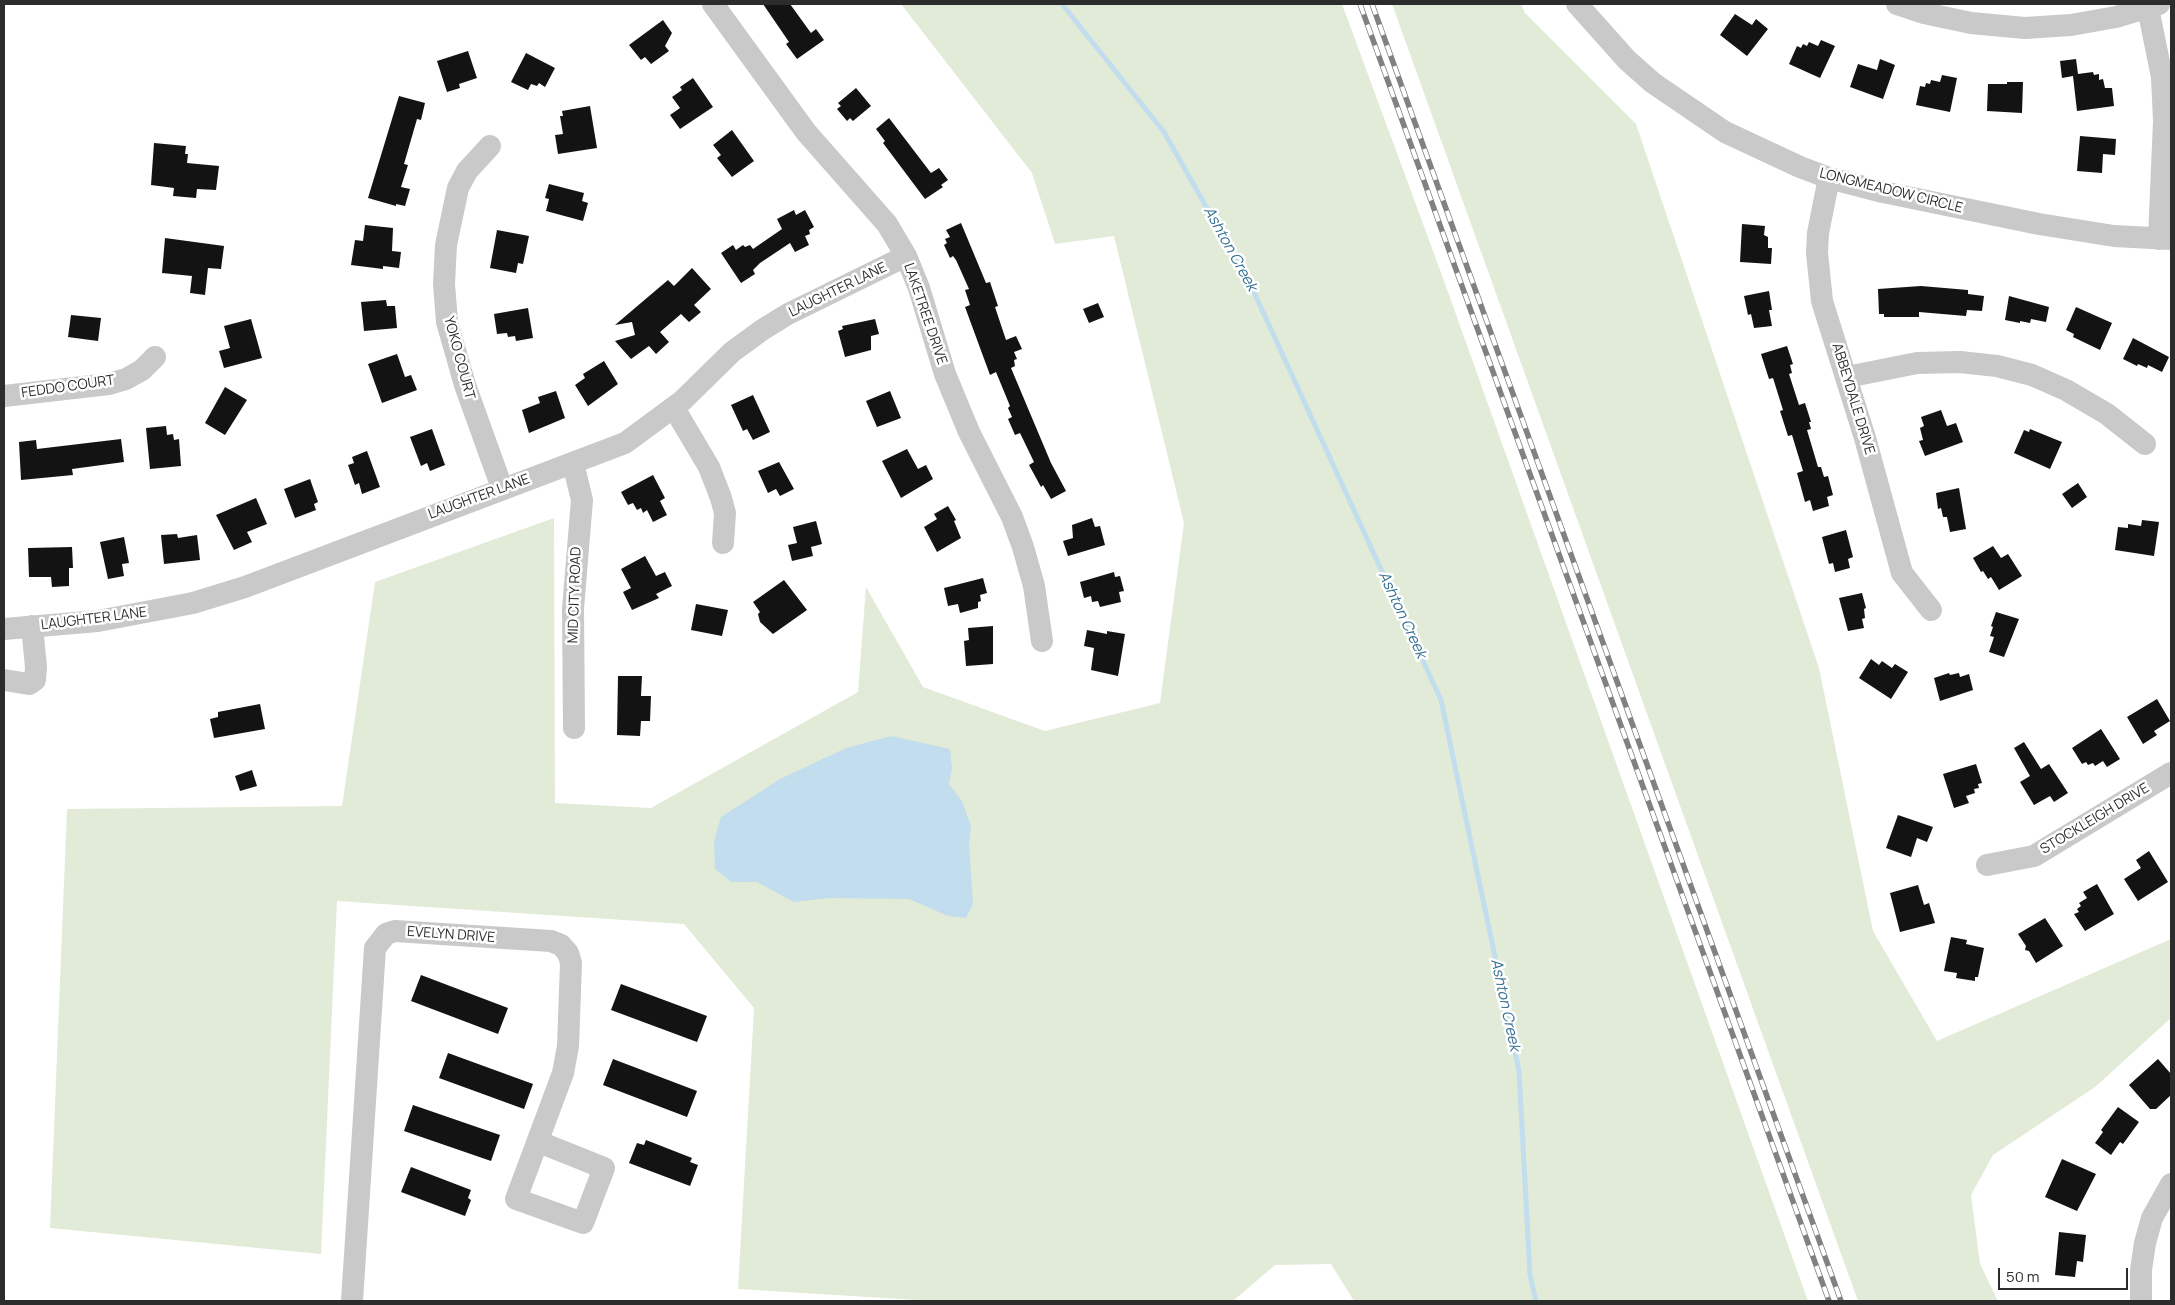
<!DOCTYPE html>
<html>
<head>
<meta charset="utf-8">
<style>
	body { margin:0 }
	#map { position:relative; width:2175px; height:1305px; overflow:hidden; background:#fff; font-family:Manrope,sans-serif }
	canvas { display:block }
	.frame { position:absolute; inset:0; border:5px solid #2c2c2c; pointer-events:none }
	.scale { position:absolute; left:1998px; top:1268px; width:130px; height:22px; box-sizing:border-box; border:2px solid #2c2c2c; border-top:0; padding-left:6px; font-size:15px; line-height:18px; white-space:nowrap; color:#2c2c2c; -webkit-text-stroke:4px #fff; paint-order:stroke }
</style>
</head>
<body>
<div id="map">
<canvas width="2175" height="1305"></canvas>
<div class="frame"></div>
<div class="scale">50 m</div>
</div>
<script>
const context = document.querySelector('canvas').getContext('2d');
context.lineJoin = 'round';
function fillPath(path, color) { context.fillStyle = color; context.fill(path, 'evenodd'); }
const poly = rows => new Path2D(rows.map(r => 'M' + r).join(''));
function strokePath(path, color, width, dash) { context.strokeStyle = color; context.lineWidth = width; context.lineCap = dash ? 'butt' : 'round'; context.setLineDash(dash || []); context.stroke(path); }
function drawText(font, color, halo, rows, align = 'center') {
  context.font = font + ' Manrope,sans-serif'; context.lineWidth = 5; context.setLineDash([]); context.textBaseline = 'middle'; context.strokeStyle = halo; context.fillStyle = color; for (const [text, x, y, turn = 0] of rows) {
    context.save(); context.translate(x, y); context.rotate((+turn || 0) * Math.PI / 180); context.textAlign = isNaN(turn) ? turn : align; if (halo) context.strokeText(text, 0, 0); context.fillText(text, 0, 0); context.restore();
  }
}
fillPath(poly([
	[901,4,1342,4,1443,278,1808,1301,1354,1301,1331,1264,1275,1265,1233,1301,934,1301,738,1289,754,1008,684,924,337,901,321,1254,50,1228,67,809,342,806,375,582,554,518,555,803,651,808,858,692,866,587,923,687,1045,731,1160,703,1184,523,1114,236,1055,244,1032,173],
	[1392,4,1521,4,1525,13,1636,124,1819,668,1873,931,1937,1041,2171,939,2171,1018,2095,1087,1993,1155,1971,1195,1980,1264,1998,1301,1858,1301]
]), '#e2ebd7');
fillPath(poly([
	[891,736,950,749,952,769,949,784,962,801,971,826,969,844,973,904,966,918,948,916,909,899,829,898,794,902,757,882,731,882,715,869,714,841,721,817,780,779,846,748]
]), '#c2dded');
strokePath(poly([
	[1062,4,1164,132,1252,288,1441,700,1519,1071,1530,1275,1536,1301]
]), '#c2dded', 5);
fillPath(poly([
	[763,4,790,4,811,33,816,29,824,40,797,59,786,44,789,42],
	[1735,14,1752,25,1756,19,1768,29,1747,56,1720,35],
	[663,20,672,33,665,46,669,51,651,64,645,57,641,60,629,45],
	[1821,40,1835,46,1820,78,1789,64,1797,46,1801,48,1803,44,1807,46,1809,42,1818,46],
	[468,51,477,78,459,84,460,88,447,92,437,61],
	[526,53,555,68,545,87,539,83,537,86,531,84,528,90,511,82],
	[1880,59,1895,65,1883,99,1850,87,1858,64,1877,70],
	[2076,59,2078,74,2093,72,2094,75,2099,74,2099,80,2103,79,2105,88,2112,88,2114,106,2077,111,2073,76,2062,78,2060,61],
	[1942,75,1957,78,1950,112,1916,105,1920,86,1925,87,1926,83,1930,84,1931,80,1940,82],
	[693,78,713,107,680,129,670,115,680,108,672,97,682,90,680,87],
	[2007,82,2023,82,2022,113,1987,111,1988,84,2007,84],
	[856,88,871,106,853,121,850,118,847,121,837,109,841,106,838,103],
	[399,96,425,103,421,120,417,119,404,164,408,165,401,187,410,189,405,206,396,204,396,206,368,198],
	[590,106,597,148,558,154,555,135,563,134,560,116,563,116,562,111],
	[889,118,931,173,939,168,948,180,941,185,943,187,925,199,883,143,885,141,876,129],
	[732,130,754,161,732,177,717,158,721,155,713,145],
	[2080,136,2116,139,2115,155,2103,154,2102,173,2077,171],
	[154,143,186,146,185,154,188,154,187,163,219,166,216,190,197,189,196,198,173,196,174,188,151,185],
	[549,184,584,193,582,201,588,203,583,221,546,211,549,199,545,198],
	[794,210,796,215,805,210,814,227,809,230,810,234,805,236,809,245,795,252,790,243,760,263,753,270,755,274,741,283,721,253,733,245,736,250,743,245,745,247,750,245,753,249,782,229,777,219],
	[961,223,986,283,990,282,998,306,995,307,1006,340,1016,336,1022,349,1014,352,1017,359,1014,360,1015,366,1011,368,1051,463,1066,491,1051,499,1043,485,1041,487,1029,465,1034,462,1020,433,1015,435,1008,419,1012,417,1008,408,1010,406,996,372,990,375,965,307,970,305,965,290,969,289,956,260,953,256,950,258,944,245,947,243,945,239,950,237,946,230],
	[1742,224,1765,226,1764,235,1768,237,1768,248,1772,248,1771,264,1740,262],
	[365,225,393,228,392,251,401,252,399,268,383,266,383,269,351,265,355,240,363,241],
	[497,230,529,236,523,264,518,263,516,273,490,268],
	[165,238,224,246,221,269,208,268,205,295,190,293,192,276,162,273],
	[692,268,711,289,694,305,701,312,689,322,681,314,660,332,669,342,656,354,649,346,631,359,615,341,635,335,632,322,615,325,668,280,674,286],
	[1921,286,1968,290,1968,294,1984,296,1982,311,1967,310,1966,316,1919,312,1919,317,1884,317,1884,314,1879,314,1878,289],
	[1769,291,1772,310,1769,310,1772,326,1754,328,1751,314,1748,315,1744,296],
	[2009,296,2049,307,2046,322,2031,319,2030,323,2020,321,2020,323,2005,320],
	[386,300,387,306,395,306,397,328,364,331,361,302],
	[1098,303,1104,317,1089,323,1083,309],
	[2076,307,2112,323,2100,350,2073,337,2074,334,2066,330],
	[528,308,533,338,516,341,515,336,508,337,507,333,497,334,494,314],
	[71,315,101,318,98,341,68,337],
	[251,319,262,358,224,368,219,351,230,348,224,326],
	[875,319,879,334,871,336,871,350,845,357,838,331,843,329,842,326],
	[2133,338,2169,357,2162,372,2148,365,2147,368,2138,364,2137,366,2123,359],
	[1787,346,1793,364,1790,365,1792,373,1789,374,1799,405,1805,403,1811,422,1809,422,1811,429,1807,430,1818,467,1821,467,1824,477,1828,476,1833,495,1827,497,1829,506,1813,511,1810,500,1805,502,1797,473,1803,471,1792,435,1788,436,1780,411,1783,410,1773,378,1769,379,1761,354],
	[397,354,405,377,411,375,417,390,382,403,368,364],
	[604,361,618,384,588,406,575,385,585,378,583,374],
	[225,387,247,400,225,435,205,423],
	[556,391,565,418,529,433,522,410,540,403,538,397],
	[890,391,901,418,877,427,866,401],
	[753,395,770,432,753,440,747,429,743,431,731,405],
	[1941,410,1947,426,1956,423,1963,442,1925,456,1919,441,1923,440,1920,428,1924,426,1921,417],
	[166,426,167,435,173,434,174,440,179,439,181,466,150,469,146,428],
	[432,429,445,465,430,471,427,463,421,466,410,437],
	[2030,429,2062,442,2050,469,2014,453,2024,430,2029,432],
	[121,439,124,462,72,469,73,475,21,480,19,442,36,440,37,449],
	[907,449,918,469,926,465,933,479,901,498,882,461],
	[367,451,380,487,362,494,359,483,355,485,348,465,354,463,352,457],
	[779,462,794,489,780,496,776,489,768,493,758,471],
	[653,475,665,498,660,501,667,515,653,522,647,510,643,513,641,508,637,510,633,503,628,505,621,492],
	[310,479,318,502,314,504,316,510,295,518,284,489],
	[2078,483,2087,497,2072,508,2062,494],
	[1959,488,1966,529,1950,532,1947,517,1943,517,1941,508,1938,509,1936,493],
	[256,498,267,524,247,532,252,542,234,550,216,515],
	[948,506,956,520,954,521,961,538,937,552,924,527,937,519,934,514],
	[1092,518,1095,527,1100,526,1105,545,1068,556,1063,541,1073,538,1072,525],
	[2142,520,2159,522,2154,556,2115,550,2118,527,2128,528,2128,524,2141,526],
	[816,521,822,544,811,547,813,556,792,561,788,545,797,543,793,527],
	[1846,530,1853,557,1848,559,1850,568,1835,572,1833,563,1829,564,1822,537],
	[177,534,178,538,197,535,200,560,164,564,161,535],
	[124,537,129,563,122,564,124,576,108,579,100,542],
	[1993,546,2001,558,2008,554,2022,576,1999,590,1991,577,1988,579,1983,571,1981,572,1973,558],
	[72,547,73,568,69,568,69,586,52,587,51,577,29,577,28,548],
	[645,556,656,576,665,572,672,586,656,594,659,598,632,610,623,592,631,588,621,569],
	[1114,572,1115,577,1120,576,1124,591,1119,592,1121,602,1100,607,1098,601,1092,602,1091,596,1084,598,1080,582],
	[983,578,987,593,980,595,981,601,978,602,978,608,960,613,958,604,948,606,944,588],
	[784,580,807,610,773,634,760,622,758,614,760,612,753,602],
	[1862,593,1866,608,1864,609,1865,618,1862,619,1864,628,1848,631,1839,598],
	[696,604,728,610,722,636,691,630],
	[1996,612,2019,619,2004,657,1989,652,1994,637,1990,636,1993,627,1991,626],
	[993,626,993,664,966,666,964,641,969,640,968,628],
	[1087,630,1107,634,1107,631,1125,634,1118,676,1091,670,1094,648,1084,646],
	[1871,659,1879,665,1882,661,1892,668,1895,664,1908,672,1891,699,1859,678],
	[1949,673,1950,675,1959,673,1960,677,1969,674,1973,690,1940,701,1934,678],
	[618,676,642,676,641,696,651,696,650,721,641,721,640,736,617,735],
	[2157,699,2170,721,2154,731,2157,735,2143,744,2127,717],
	[260,704,265,729,214,738,210,719,218,717,218,712],
	[2101,729,2120,759,2107,767,2103,761,2095,766,2093,763,2088,765,2086,762,2082,764,2072,748],
	[2024,742,2041,769,2049,764,2068,793,2054,802,2050,796,2034,805,2020,782,2030,776,2014,748],
	[1976,764,1982,783,1978,784,1979,788,1974,789,1975,793,1966,796,1969,803,1954,808,1943,774],
	[252,770,257,786,240,791,235,776],
	[1898,815,1933,827,1927,842,1917,838,1911,857,1886,848],
	[2149,851,2168,882,2138,901,2124,879,2141,868,2136,860],
	[2097,884,2114,914,2085,931,2074,914,2079,912,2077,909,2081,906,2079,903,2087,898,2083,892],
	[1918,885,1924,905,1929,903,1935,923,1900,932,1890,893],
	[2045,918,2063,946,2036,963,2029,951,2025,950,2026,946,2018,934],
	[1951,937,1967,940,1966,944,1984,948,1978,977,1975,977,1975,981,1956,978,1957,973,1944,971],
	[421,975,508,1008,498,1034,411,1001],
	[621,984,707,1016,697,1042,611,1010],
	[448,1053,533,1084,524,1109,439,1078],
	[613,1059,697,1091,687,1117,603,1085],
	[2158,1059,2171,1074,2171,1095,2156,1109,2150,1109,2129,1085],
	[413,1105,500,1135,491,1161,404,1131],
	[2118,1107,2139,1122,2123,1144,2120,1142,2111,1155,2095,1143,2103,1132,2101,1130],
	[646,1140,692,1158,690,1162,698,1165,690,1186,629,1163,637,1143,644,1145],
	[2062,1159,2096,1174,2077,1211,2045,1197],
	[411,1167,471,1190,468,1198,471,1200,465,1216,401,1192],
	[2059,1232,2086,1235,2083,1262,2077,1261,2075,1277,2055,1275]
]), '#131313');
strokePath(poly([
	[713,4,806,132,887,224,906,256,919,288,945,374,969,432,1012,517,1023,547,1034,586,1042,641],
	[1577,4,1627,60,1653,83,1725,132,1800,167,1829,178,1883,192,2039,224,2114,236,2171,239],
	[1897,4,1924,13,1971,23,2025,28,2071,25,2116,17,2159,4],
	[2148,8,2162,77,2164,121,2159,239],
	[490,146,467,171,458,188,446,245,444,284,447,322,465,385,502,488],
	[1829,178,1818,233,1817,253,1822,301,1865,438,1902,573,1931,610],
	[1847,377,1917,363,1960,362,1997,366,2032,375,2066,390,2107,414,2145,444],
	[4,396,109,384,126,379,142,370,155,357],
	[674,408,709,467,721,498,725,513,723,543],
	[573,463,582,500,573,609,574,728],
	[4,629,98,621,193,603,245,587,625,443,682,401,732,352,762,330,788,314,906,256],
	[4,680,29,684,35,680,36,667,32,626],
	[1987,865,2034,856,2171,773],
	[352,1301,375,948,386,934,395,931,551,941,561,945,568,953,571,963,568,1046,563,1073,516,1199,583,1223,604,1168,539,1142],
	[2141,1301,2141,1270,2145,1243,2152,1218,2171,1184]
]), '#c9c9c9', 22);
const rail = poly([
	[1360,4,1829,1301],
	[1372,4,1841,1301]
]);
strokePath(rail, '#818181', 5.5);
strokePath(rail, '#fff', 4, [11]);
drawText('14px', '#2c2c2c', '#fff', [
	["LONGMEADOW CIRCLE",1891,191,14],
	["LAUGHTER LANE",838,290,-26],
	["LAKETREE DRIVE",925,314,71],
	["YOKO COURT",459,358,75],
	["FEDDO COURT",68,387,-8],
	["ABBEYDALE DRIVE",1853,399,73],
	["LAUGHTER LANE",479,497,-20],
	["MID CITY ROAD",575,595,-88],
	["LAUGHTER LANE",94,619,-7],
	["STOCKLEIGH DRIVE",2095,819,-31],
	["EVELYN DRIVE",451,935,4]
]);
drawText('italic 15px', '#357093', '#fff', [
	["Ashton Creek",1230,249,61],
	["Ashton Creek",1402,615,65],
	["Ashton Creek",1505,1005,78]
]);
</script>
</body>
</html>
